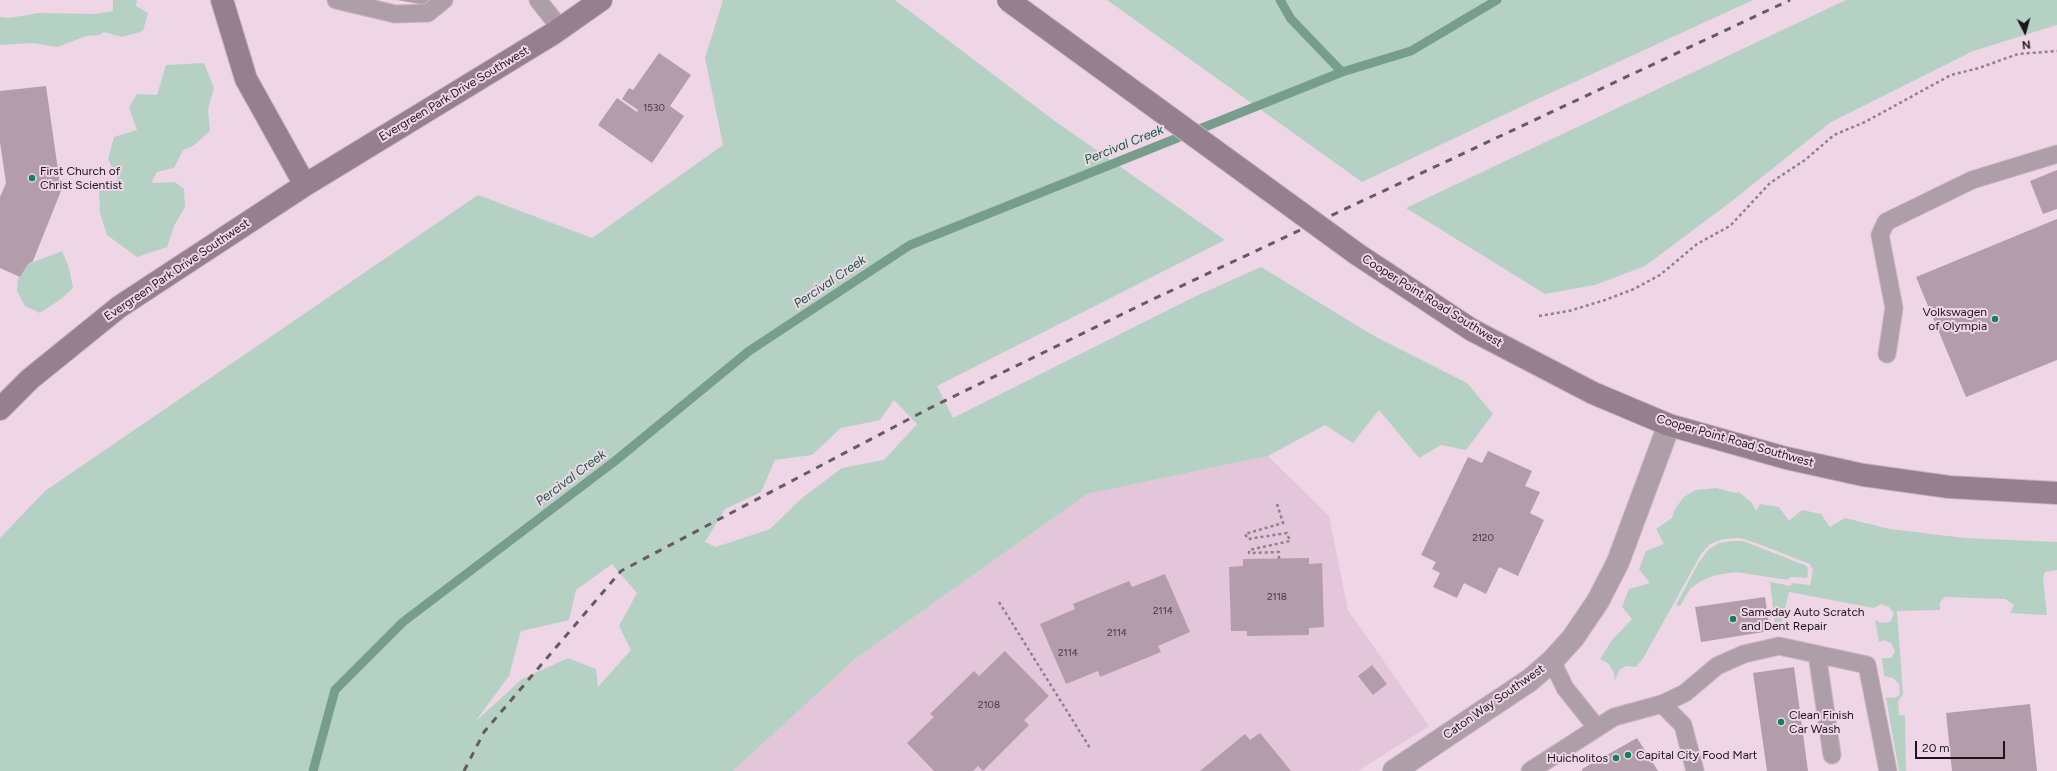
<!DOCTYPE html>
<html>
<head>
<meta charset="utf-8">
<style>
	body { margin:0 }
	#map { position:relative; width:2057px; height:771px; overflow:hidden; background:#eed6e6; font-family:Figtree,sans-serif }
	canvas { display:block }
	.north { position:absolute; left:2005px; top:12px; width:40px; height:40px; -webkit-text-stroke:3px #eed6e6; paint-order:stroke; rotate:174deg; font-size:11px; font-weight:700; line-height:16px; text-align:center; color:#1e151b }
	.north::after { content:''; display:block; margin:auto; width:14px; height:18px; background:#1e151b; clip-path:polygon(50% 0,100% 100%,50% 72%,0 100%) }
	.scale { position:absolute; left:1915px; top:741px; width:90px; height:18px; box-sizing:border-box; border:2px solid #1e151b; border-top:0; padding-left:5px; font-size:12px; line-height:14px; white-space:nowrap; color:#1e151b; -webkit-text-stroke:3px #eed6e6; paint-order:stroke }
</style>
</head>
<body>
<div id="map">
<canvas width="2057" height="771"></canvas>
<div class="north">N</div>
<div class="scale">20 m</div>
</div>
<script>
const context = document.querySelector('canvas').getContext('2d');
context.lineJoin = 'round';
function fillPath(path, color) { context.fillStyle = color; context.fill(path, 'evenodd'); }
const poly = rows => new Path2D(rows.map(r => 'M' + r).join(''));
function strokePath(path, color, width, dash) { context.strokeStyle = color; context.lineWidth = width; context.lineCap = dash ? 'butt' : 'round'; context.setLineDash(dash || []); context.stroke(path); }
function drawText(font, color, halo, rows, align = 'center') {
  context.font = font + ' Figtree,sans-serif'; context.lineWidth = 4; context.setLineDash([]); context.textBaseline = 'middle'; context.strokeStyle = halo; context.fillStyle = color; for (const [text, x, y, turn = 0] of rows) {
    context.save(); context.translate(x, y); context.rotate((+turn || 0) * Math.PI / 180); context.textAlign = isNaN(turn) ? turn : align; if (halo) context.strokeText(text, 0, 0); context.fillText(text, 0, 0); context.restore();
  }
}
fillPath(poly([
	[1268,456,1329,516,1348,610,1429,726,1358,771,733,771,855,659,1087,494]
]), '#e4c6da');
fillPath(poly([
	[113,0,137,0,136,6,148,13,143,31,122,37,104,32,99,35,86,36,57,47,32,43,0,45,0,17,9,18,39,13,95,14,113,11],
	[723,0,895,0,1052,119,1225,240,937,386,953,418,1196,296,1261,267,1374,336,1467,383,1493,414,1466,450,1441,445,1419,458,1379,410,1353,443,1325,425,1268,456,1087,494,855,659,733,771,0,771,0,538,45,491,478,195,592,238,723,145,705,58],
	[894,400,917,424,884,460,842,468,802,498,770,529,716,547,705,542,725,509,761,492,775,460,812,455,841,428,880,420],
	[612,564,637,593,619,626,631,650,598,687,596,669,568,658,522,679,475,722,509,676,521,631,569,620,576,590],
	[1107,0,1753,0,1531,102,1362,182],
	[1846,0,2057,0,2057,25,1973,51,1831,122,1732,201,1645,266,1595,285,1545,294,1406,208],
	[204,63,214,88,208,109,210,131,193,146,183,150,174,168,157,172,151,183,175,182,184,189,185,207,175,224,167,247,137,257,107,235,100,213,99,189,118,179,108,159,114,137,137,130,129,107,137,94,157,95,166,65],
	[62,251,69,268,73,288,61,299,40,313,25,306,17,291,18,279,28,264],
	[1716,488,1735,493,1739,492,1752,503,1756,511,1760,504,1779,507,1789,521,1802,510,1821,514,1830,527,1845,518,1890,529,1965,538,2057,542,2057,570,2045,572,2043,578,2047,615,2010,613,2014,605,2005,599,1945,597,1940,602,1940,610,1897,611,1903,694,1898,702,1899,715,1905,715,1906,771,1899,771,1886,697,1895,698,1900,694,1899,684,1893,678,1884,676,1882,658,1891,658,1895,651,1891,643,1884,640,1879,642,1875,620,1882,623,1890,622,1894,614,1889,607,1881,604,1874,608,1789,592,1781,624,1775,624,1770,582,1791,586,1792,583,1810,585,1813,570,1810,564,1756,543,1740,538,1724,539,1710,544,1701,554,1644,657,1636,667,1627,666,1620,669,1615,680,1614,673,1609,664,1600,659,1612,640,1632,619,1622,607,1629,589,1650,583,1639,569,1646,551,1664,544,1656,529,1672,518,1675,509,1684,497,1696,490],
	[1732,541,1743,541,1807,566,1808,570,1807,578,1790,577,1788,580,1736,572,1716,575,1701,581,1690,589,1680,606,1676,605,1699,562,1708,550,1719,543]
]), '#b5d1c3');
strokePath(poly([
	[1280,0,1291,19,1342,72],
	[313,771,335,690,403,622,615,461,749,351,910,245,1342,72,1411,51,1497,0]
]), '#779e8c', 9);
fillPath(poly([
	[397,0,432,0,431,6],
	[659,53,691,75,670,106,684,116,652,163,598,125,617,98,637,112,638,110,622,99,629,88,633,90],
	[46,86,61,191,33,261,28,264,20,277,0,268,0,197,6,183,0,142,0,91],
	[2057,170,2057,209,2043,214,2030,181],
	[2057,219,2057,360,1966,397,1916,277],
	[1488,451,1532,471,1525,486,1540,492,1530,513,1544,520,1518,576,1499,567,1486,594,1464,583,1457,598,1433,587,1440,573,1432,569,1436,562,1421,555,1468,457,1482,463],
	[1309,558,1309,564,1322,563,1324,627,1309,628,1309,635,1247,636,1247,631,1231,631,1229,567,1243,566,1243,559],
	[1165,574,1190,632,1158,646,1161,652,1100,677,1098,671,1066,684,1040,624,1075,609,1073,604,1129,581,1132,587],
	[1765,597,1770,631,1701,642,1695,607],
	[1005,651,1049,696,1024,720,1029,725,983,771,978,766,973,771,934,771,907,743,934,717,930,714,974,671,979,676],
	[1372,665,1387,684,1373,695,1358,676],
	[1794,667,1808,771,1767,771,1753,673],
	[2030,704,2037,771,1952,771,1946,713],
	[1260,733,1291,771,1200,771,1245,734,1250,740],
	[1637,738,1658,771,1582,771,1582,769]
]), '#b39dab');
const lane = poly([
	[336,0,395,14,428,13,444,0],
	[538,0,560,28],
	[1887,354,1894,308,1880,235,1886,222,1972,180,2057,154],
	[1817,654,1832,755],
	[1552,661,1565,688,1597,728],
	[1662,704,1683,725,1695,771],
	[1530,771,1614,717,1662,704,1685,693,1717,666,1744,654,1779,646,1867,665,1888,771]
]);
const street = poly([
	[1394,771,1530,680,1552,661,1573,638,1598,601,1618,562,1669,425]
]);
const secondary = poly([
	[222,0,246,79,305,185],
	[1472,330,1593,393,1669,425,1786,458,1863,475,1949,487,2057,493],
	[0,409,30,379,119,307,305,185,554,33,601,0]
]);
strokePath(lane, '#c9b3c1', 19);
strokePath(street, '#c9b3c1', 24);
strokePath(secondary, '#c9b3c1', 24);
strokePath(poly([
	[1539,316,1569,311,1605,300,1634,289,1660,275,1697,244,1730,226,1770,183,1805,160,1834,135,1865,122,1951,75,1979,68,2018,54,2057,51],
	[1277,504,1283,523,1245,534,1248,539,1287,533,1290,541,1249,550,1249,553,1279,552,1279,559],
	[999,602,1090,748]
]), '#917f8b', 2.5, [3, 3]);
strokePath(lane, '#ae9ea8', 17);
strokePath(street, '#ae9ea8', 22);
strokePath(secondary, '#967f8e', 22);
strokePath(poly([
	[464,771,484,732,621,571,930,408,1145,303,1790,0]
]), '#685963', 3, [7, 7]);
const secondaryBridge = poly([
	[1008,0,1357,254,1472,330]
]);
strokePath(secondaryBridge, '#c9b3c1', 24, []);
strokePath(secondaryBridge, '#967f8e', 22);
for (const [x, y, r, color] of [
	[32,178,4,"#12805d"],
	[1995,319,4,"#12805d"],
	[1733,619,4,"#12805d"],
	[1781,722,4,"#12805d"],
	[1628,755,4,"#12805d"],
	[1616,758,4,"#12805d"]
]) { const dot = new Path2D(); dot.arc(x, y, r, 0, 2 * Math.PI); context.fillStyle = color; context.fill(dot); strokePath(dot, '#eed6e6', 1.5); }
drawText('10px', '#43373f', null, [
	["1530",654,108],
	["2120",1483,538],
	["2118",1277,597],
	["2114",1163,611],
	["2114",1117,633],
	["2114",1068,653],
	["2108",989,705]
]);
drawText('12px', '#1e151b', '#eed6e6', [
	["Evergreen Park Drive Southwest",454,94,-31],
	["Evergreen Park Drive Southwest",177,270,-34],
	["Cooper Point Road Southwest",1432,301,32],
	["Cooper Point Road Southwest",1735,441,16],
	["Caton Way Southwest",1494,702,-35]
]);
drawText('12px', '#1e151b', '#eed6e6', [
	["First Church of",40,171],
	["Christ Scientist",40,185],
	["Volkswagen",1987,312,"right"],
	["of Olympia",1987,326,"right"],
	["Sameday Auto Scratch",1741,612],
	["and Dent Repair",1741,626],
	["Clean Finish",1789,715],
	["Car Wash",1789,729],
	["Capital City Food Mart",1636,755],
	["Huicholitos",1608,758,"right"]
], 'left');
drawText('italic 13px', '#135b42', '#eed6e6', [
	["Percival Creek",1124,145,-22],
	["Percival Creek",830,282,-34],
	["Percival Creek",571,478,-37]
]);
</script>
</body>
</html>
